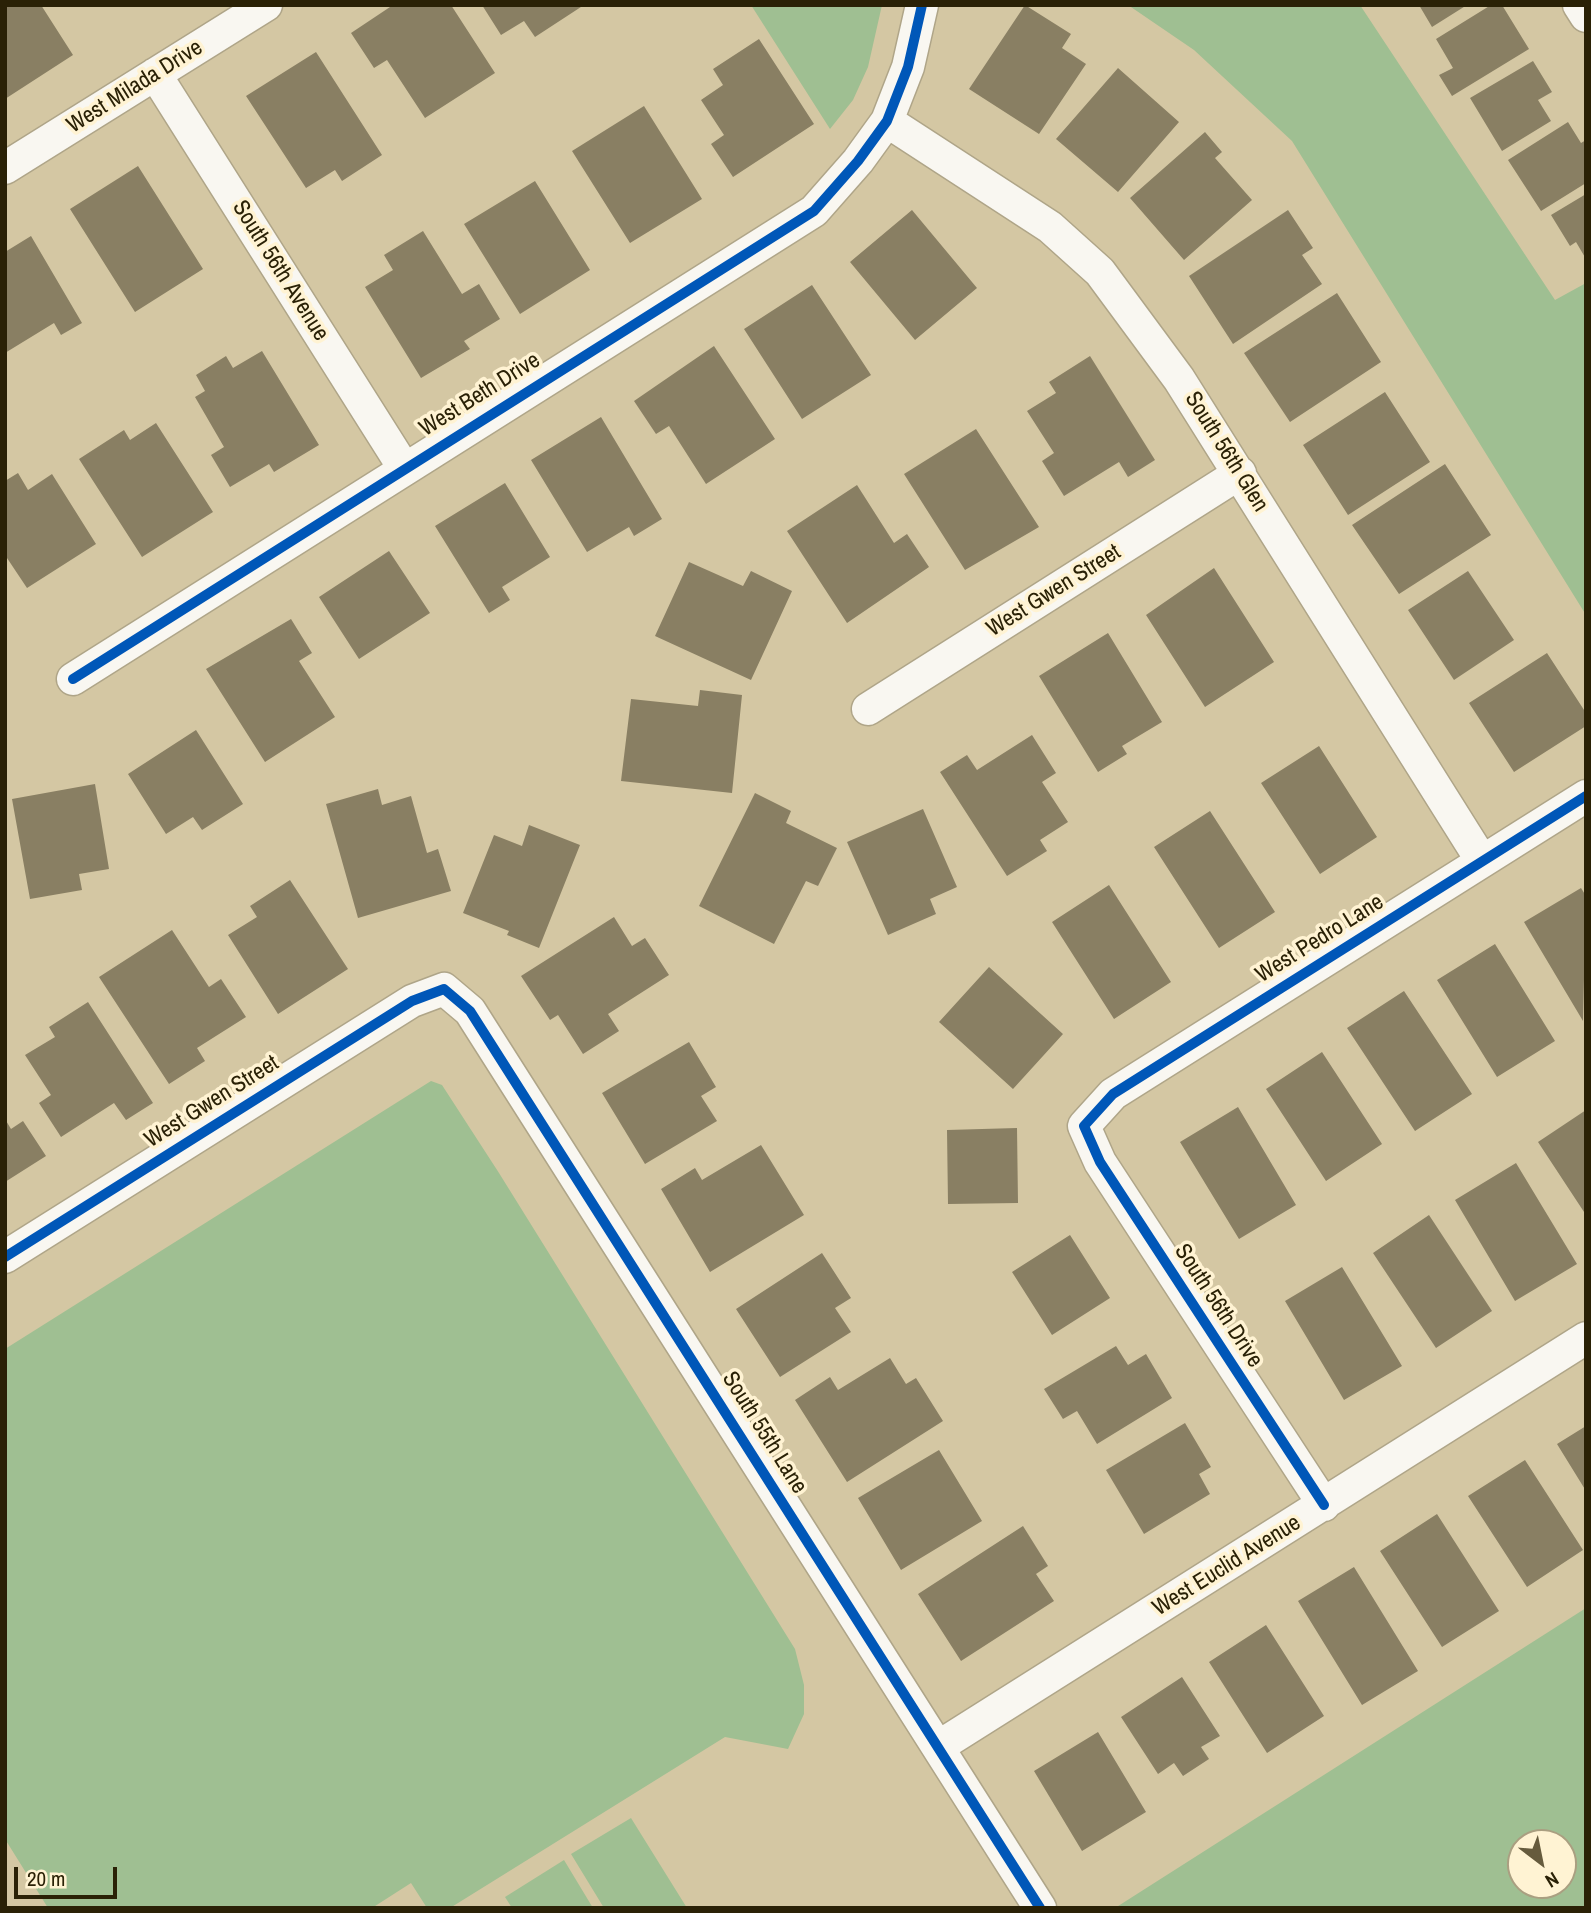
<!DOCTYPE html>
<html>
<head>
<meta charset="utf-8">
<style>
	body { margin:0 }
	#map { position:relative; width:1591px; height:1913px; overflow:hidden; background:#d4c7a3; font-family:"Archivo Narrow",sans-serif }
	canvas { display:block }
	.frame { position:absolute; inset:0; border:7px solid #2a2106; pointer-events:none }
	.north { position:absolute; left:1507px; top:1829px; width:70px; height:70px; box-sizing:border-box; background:#fff3d3; border:2px solid #aa9f81; border-radius:50%; rotate:148deg; font-size:19px; font-weight:700; line-height:28px; text-align:center; color:#2a2106 }
	.north::after { content:''; display:block; margin:auto; width:24px; height:32px; background:#665b3d; clip-path:polygon(50% 0,100% 100%,50% 72%,0 100%) }
	.scale { position:absolute; left:14px; top:1867px; width:103px; height:32px; box-sizing:border-box; border:4px solid #2a2106; border-top:0; padding-left:9px; font-size:21px; line-height:24px; white-space:nowrap; color:#2a2106; -webkit-text-stroke:5px #fff3d3; paint-order:stroke }
</style>
</head>
<body>
<div id="map">
<canvas width="1591" height="1913"></canvas>
<div class="frame"></div>
<div class="north">N</div>
<div class="scale">20 m</div>
</div>
<script>
const context = document.querySelector('canvas').getContext('2d');
context.lineJoin = 'round';
function fillPath(path, color) { context.fillStyle = color; context.fill(path, 'evenodd'); }
const poly = rows => new Path2D(rows.map(r => 'M' + r).join(''));
function strokePath(path, color, width, dash) { context.strokeStyle = color; context.lineWidth = width; context.lineCap = dash ? 'butt' : 'round'; context.setLineDash(dash || []); context.stroke(path); }
function drawText(font, color, halo, rows, align = 'center') {
  context.font = font + ' "Archivo Narrow",sans-serif'; context.lineWidth = 7; context.setLineDash([]); context.textBaseline = 'middle'; context.strokeStyle = halo; context.fillStyle = color; for (const [text, x, y, turn = 0] of rows) {
    context.save(); context.translate(x, y); context.rotate((+turn || 0) * Math.PI / 180); context.textAlign = isNaN(turn) ? turn : align; if (halo) context.strokeText(text, 0, 0); context.fillText(text, 0, 0); context.restore();
  }
}
fillPath(poly([
	[751,5,882,5,868,67,853,100,830,129],
	[1128,5,1360,5,1555,300,1586,283,1586,615,1292,141,1194,50],
	[431,1081,442,1085,499,1173,795,1649,804,1685,804,1714,788,1749,725,1737,450,1908,427,1908,411,1883,372,1908,48,1908,5,1839,5,1349],
	[1586,1608,1586,1908,1115,1908],
	[1563,1843,1563,1885,1521,1885,1521,1843],
	[631,1818,687,1908,604,1908,571,1854],
	[564,1860,593,1908,512,1908,505,1897]
]), '#9fbf92');
fillPath(poly([
	[5,5,41,5,73,55,5,99],
	[393,5,451,5,495,73,425,118,387,60,374,68,351,33],
	[482,5,584,5,535,37,524,21,501,35],
	[1025,5,1071,34,1062,48,1086,64,1039,134,969,89],
	[1419,5,1467,5,1432,27],
	[1491,5,1502,5,1529,49,1452,96,1439,75,1453,68,1436,39],
	[759,39,814,124,733,177,711,144,724,135,701,100,723,85,713,69],
	[316,52,382,155,342,181,335,170,306,188,246,96],
	[1533,61,1552,92,1538,100,1551,121,1502,151,1470,98],
	[1118,68,1179,122,1118,192,1056,139],
	[644,106,702,199,630,243,572,151],
	[1568,122,1581,143,1586,140,1586,183,1541,211,1508,160],
	[1205,132,1222,152,1215,158,1252,200,1184,260,1130,198],
	[138,166,203,269,135,312,70,209],
	[535,181,590,270,520,314,464,224],
	[1586,194,1586,259,1576,242,1570,246,1551,215],
	[912,210,977,288,915,340,850,262],
	[1288,210,1313,248,1302,255,1322,284,1233,344,1189,276],
	[423,231,462,294,479,284,500,319,464,341,470,349,421,378,365,287,393,270,384,255],
	[31,236,82,323,61,335,54,323,5,353,5,252],
	[812,285,871,375,802,419,744,329],
	[1337,293,1381,362,1290,422,1244,353],
	[714,346,775,439,706,484,669,426,656,434,634,401],
	[262,351,319,445,274,472,269,464,230,487,211,455,224,447,195,397,205,391,196,375,226,356,233,368],
	[1090,356,1155,460,1128,477,1119,462,1064,496,1042,461,1054,453,1027,411,1056,393,1049,382],
	[1385,392,1430,462,1348,515,1303,445],
	[601,417,662,519,634,536,629,527,587,552,531,460],
	[156,423,213,512,142,557,79,459,124,430,130,440],
	[976,429,1039,527,965,570,904,474],
	[1445,464,1491,535,1399,594,1352,525],
	[18,473,28,490,52,474,96,544,27,588,5,555,5,481],
	[505,483,550,557,502,587,510,600,489,613,435,526],
	[857,485,894,543,907,534,929,567,847,623,787,531],
	[389,551,430,613,359,659,319,597],
	[689,562,743,586,751,571,792,591,751,680,655,636],
	[1214,568,1274,662,1205,707,1146,615],
	[1468,571,1514,640,1454,680,1408,610],
	[291,619,312,653,299,661,335,717,265,762,206,669],
	[1108,633,1162,722,1122,746,1127,754,1098,772,1039,676],
	[1547,653,1586,713,1586,726,1514,772,1469,703],
	[700,690,742,695,732,793,621,781,631,699,698,706],
	[196,730,243,804,202,830,193,817,166,834,128,774],
	[1032,735,1056,773,1042,782,1068,822,1040,840,1047,851,1007,876,940,772,967,755,977,770],
	[1319,746,1377,837,1320,874,1261,783],
	[95,784,109,869,79,874,82,890,30,899,12,799],
	[378,789,382,805,411,796,427,853,438,849,451,891,358,918,326,804],
	[755,793,791,811,786,823,837,848,818,886,806,881,774,944,699,906],
	[923,809,957,887,930,899,936,914,888,935,847,842],
	[1210,811,1275,912,1219,948,1154,847],
	[529,825,580,845,539,948,507,935,509,931,463,913,494,835,522,846],
	[290,880,348,969,278,1014,228,935,257,917,250,906],
	[1109,885,1171,982,1114,1019,1052,922],
	[1581,888,1586,896,1583,1021,1524,922],
	[614,917,632,946,645,938,669,975,608,1014,619,1031,583,1054,558,1015,550,1020,521,976],
	[172,930,209,987,221,979,246,1017,197,1048,205,1061,169,1084,99,977],
	[1495,944,1555,1041,1497,1077,1437,980],
	[989,967,1063,1034,1013,1089,939,1022],
	[1404,991,1472,1094,1415,1131,1347,1028],
	[88,1002,153,1103,126,1120,114,1103,61,1137,39,1103,51,1095,25,1055,55,1037,49,1027],
	[689,1042,716,1087,701,1096,717,1121,645,1164,602,1093],
	[1322,1052,1382,1144,1326,1181,1266,1089],
	[1238,1107,1296,1205,1239,1239,1180,1142],
	[1586,1110,1586,1215,1538,1142],
	[5,1119,11,1129,23,1121,46,1156,5,1182],
	[1017,1128,1018,1203,948,1204,947,1130],
	[761,1145,804,1215,710,1272,661,1189,695,1168,702,1180],
	[1516,1163,1577,1264,1515,1301,1455,1200],
	[1429,1215,1492,1311,1436,1348,1373,1253],
	[1070,1235,1110,1298,1052,1335,1012,1272],
	[822,1253,851,1298,835,1308,851,1332,780,1377,736,1309],
	[1342,1267,1402,1366,1344,1400,1285,1301],
	[1116,1346,1128,1365,1146,1354,1172,1398,1097,1444,1077,1411,1063,1419,1044,1389],
	[890,1358,906,1384,916,1378,943,1421,847,1482,795,1400,830,1377,838,1390],
	[1185,1423,1211,1467,1199,1474,1210,1494,1144,1534,1106,1470],
	[1586,1426,1586,1491,1557,1444],
	[939,1450,982,1521,901,1570,858,1498],
	[1525,1460,1583,1550,1527,1587,1468,1496],
	[1437,1514,1499,1611,1442,1647,1380,1551],
	[1023,1526,1048,1566,1036,1574,1054,1601,961,1661,918,1594],
	[1354,1567,1418,1671,1362,1705,1298,1601],
	[1266,1625,1324,1716,1267,1753,1209,1662],
	[1182,1677,1220,1736,1201,1747,1209,1759,1183,1776,1174,1763,1158,1774,1121,1717],
	[1098,1732,1146,1812,1082,1851,1034,1771]
]), '#897f63');
const minor = poly([
	[1579,5,1586,16],
	[155,74,404,468],
	[887,121,1050,227,1100,272,1179,379,1482,861],
	[5,168,266,5],
	[73,679,814,211,858,161,887,121,908,67,922,5],
	[868,709,1240,473],
	[5,1257,412,1001,444,989,470,1011,1040,1908],
	[1324,1505,1100,1162,1084,1126,1113,1094,1586,796],
	[938,1747,1586,1338]
]);
strokePath(minor, '#afa588', 35);
strokePath(minor, '#f9f7f1', 32);
strokePath(poly([
	[73,679,814,211,858,161,887,121,908,67,922,5],
	[5,1257,412,1001,444,989,470,1011,1040,1908],
	[1324,1505,1100,1162,1084,1126,1113,1094,1586,796]
]), '#0057b8', 10);
drawText('23px', '#2a2106', '#fff3d3', [
	["West Milada Drive",135,87,-32],
	["South 56th Avenue",280,271,58],
	["West Beth Drive",480,395,-32],
	["South 56th Glen",1226,452,58],
	["West Gwen Street",1054,591,-32],
	["West Pedro Lane",1320,939,-32],
	["West Gwen Street",212,1102,-32],
	["South 56th Drive",1218,1306,57],
	["South 55th Lane",764,1433,58],
	["West Euclid Avenue",1227,1566,-32]
]);
</script>
</body>
</html>
